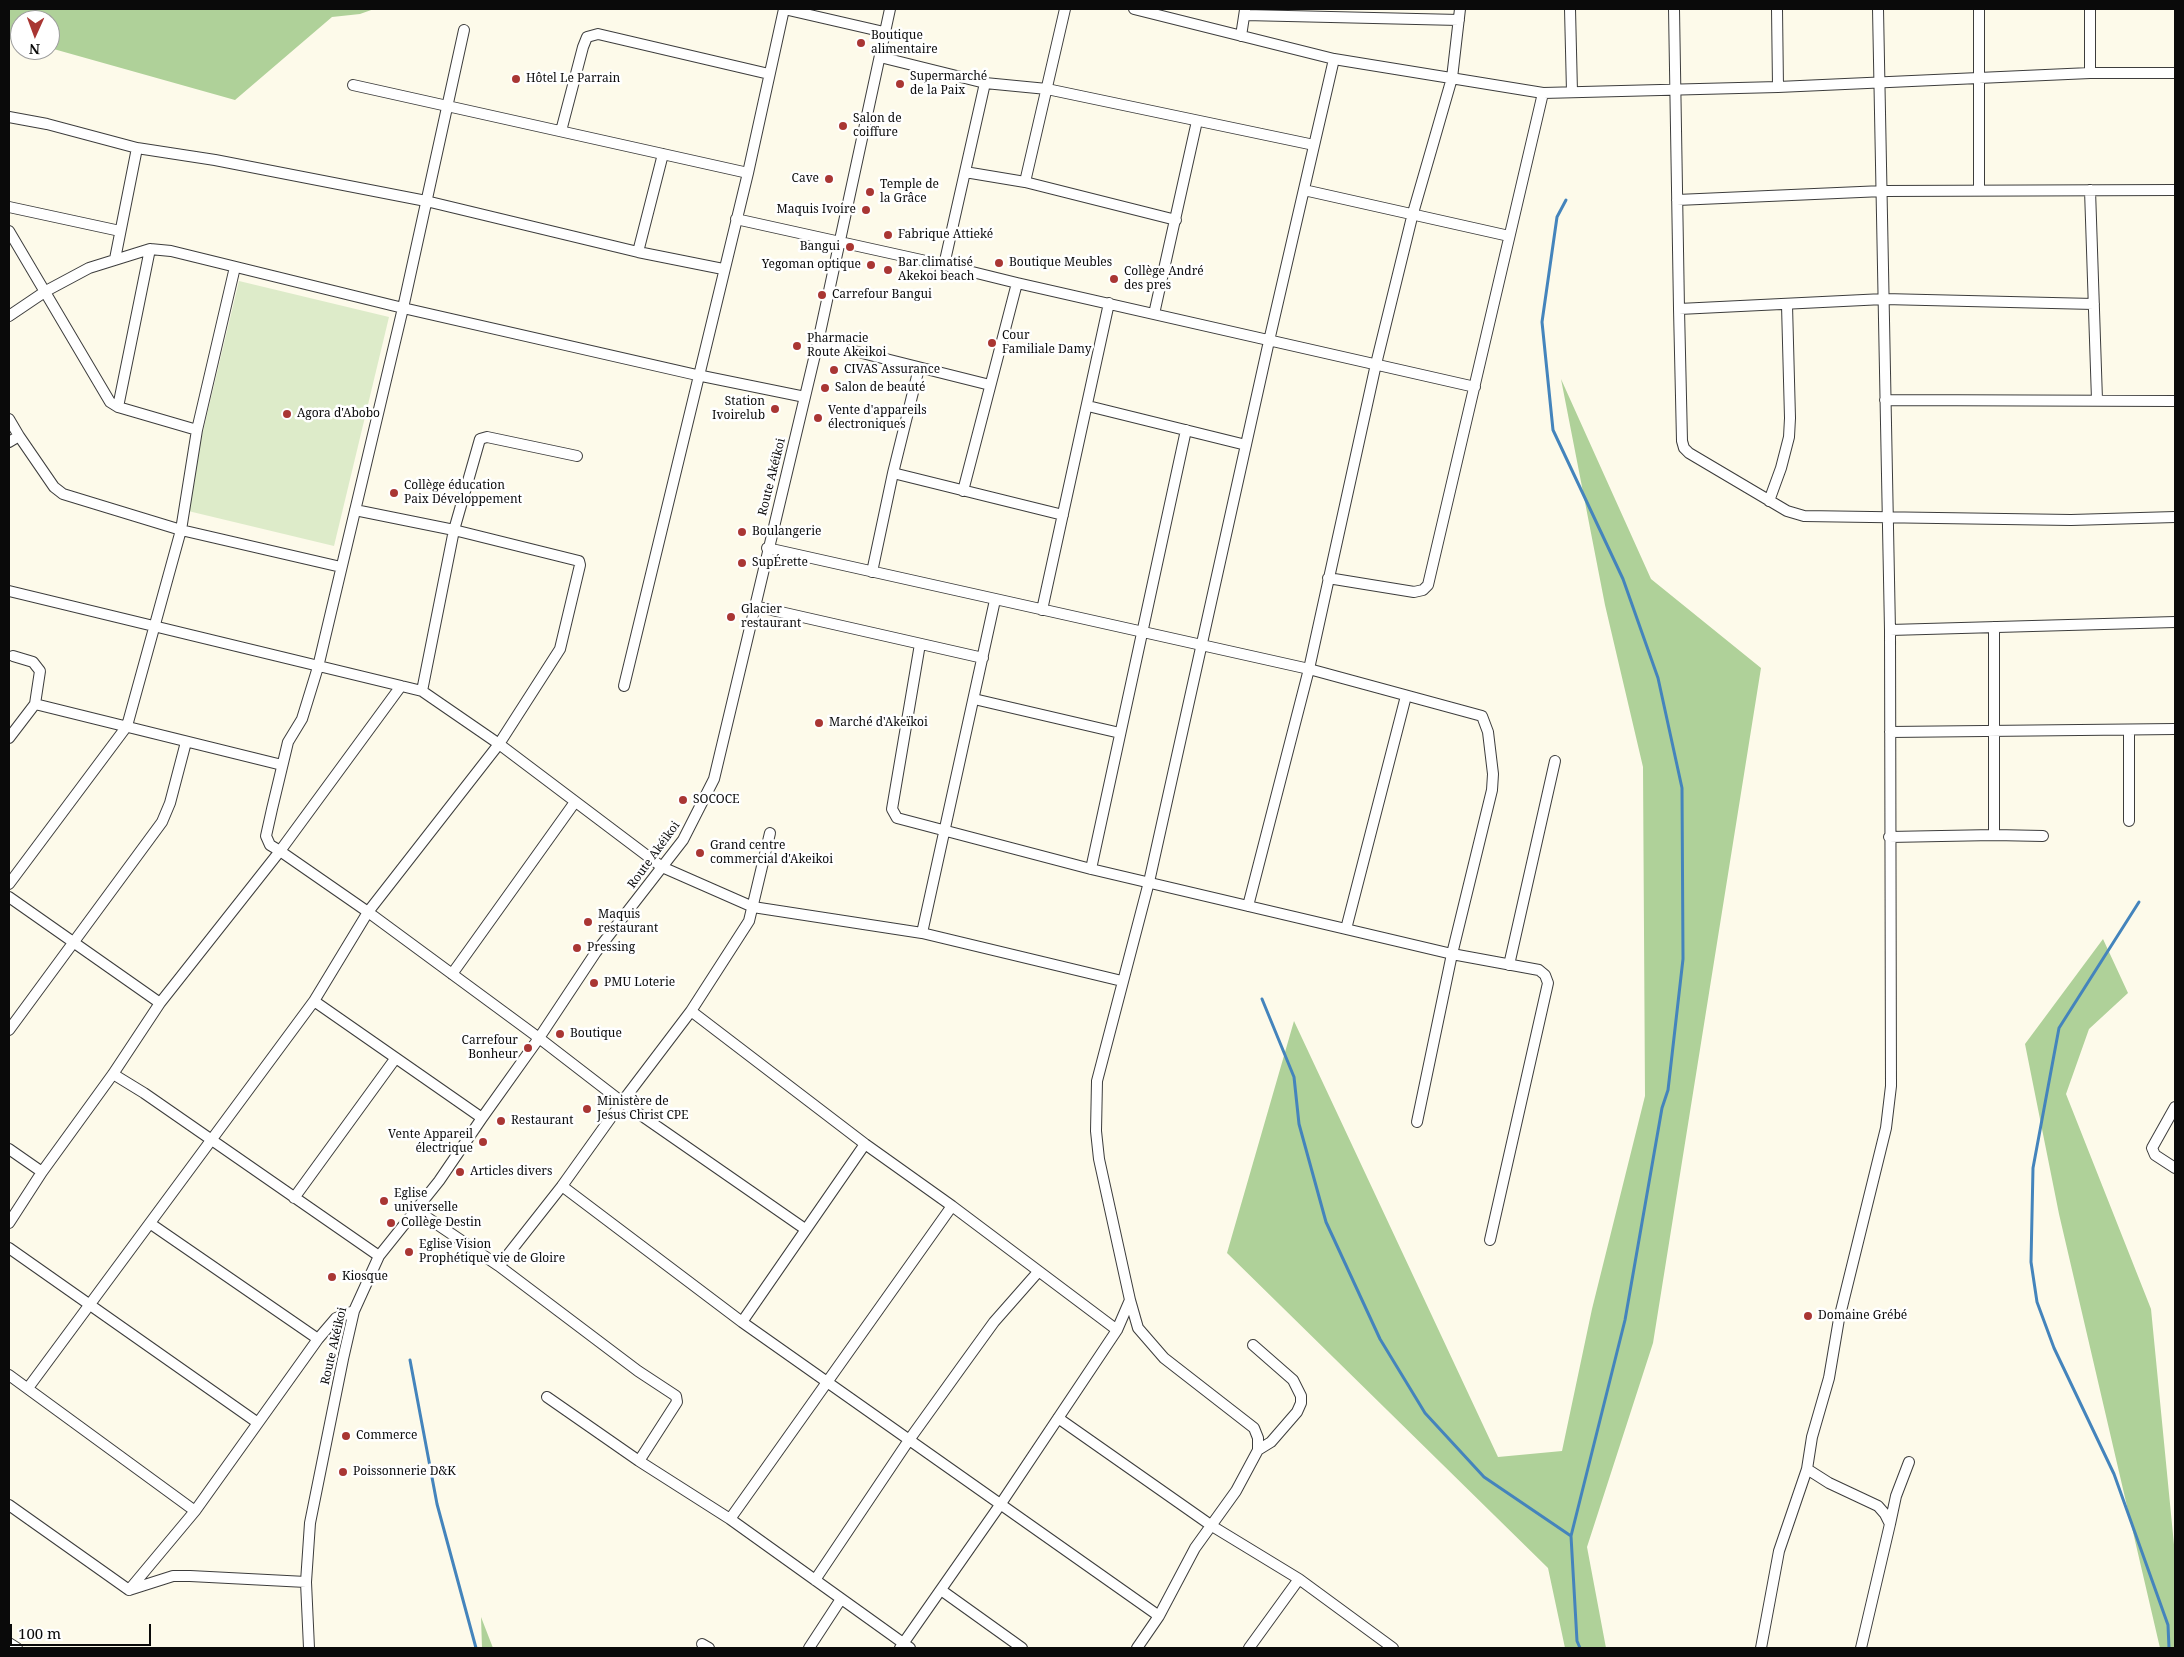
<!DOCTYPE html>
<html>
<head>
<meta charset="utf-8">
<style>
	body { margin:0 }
	#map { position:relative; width:2184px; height:1657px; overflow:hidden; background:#fdfaea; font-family:"Noto Serif",serif }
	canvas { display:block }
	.frame { position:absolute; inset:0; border:10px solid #0a0a0a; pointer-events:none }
	.north { position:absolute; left:10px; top:10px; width:50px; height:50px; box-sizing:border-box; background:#fff; border:1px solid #9d9d9d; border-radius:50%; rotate:182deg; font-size:14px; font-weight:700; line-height:20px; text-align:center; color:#0a0a0a }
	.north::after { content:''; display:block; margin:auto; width:18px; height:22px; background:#a93633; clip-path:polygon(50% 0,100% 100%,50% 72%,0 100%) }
	.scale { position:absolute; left:10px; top:1624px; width:141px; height:22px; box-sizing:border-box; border:2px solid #0a0a0a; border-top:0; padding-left:6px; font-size:15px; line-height:18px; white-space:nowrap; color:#0a0a0a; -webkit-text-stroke:4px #fff; paint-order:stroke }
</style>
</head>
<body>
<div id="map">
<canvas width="2184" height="1657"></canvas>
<div class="frame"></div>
<div class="north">N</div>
<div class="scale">100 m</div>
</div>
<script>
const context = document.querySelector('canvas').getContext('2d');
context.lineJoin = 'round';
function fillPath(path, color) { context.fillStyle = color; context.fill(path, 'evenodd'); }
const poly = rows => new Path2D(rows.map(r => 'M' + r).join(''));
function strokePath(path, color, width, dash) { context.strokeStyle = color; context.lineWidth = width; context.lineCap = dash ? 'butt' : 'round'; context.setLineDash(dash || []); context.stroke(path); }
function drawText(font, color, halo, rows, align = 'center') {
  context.font = font + ' "Noto Serif",serif'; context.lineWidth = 5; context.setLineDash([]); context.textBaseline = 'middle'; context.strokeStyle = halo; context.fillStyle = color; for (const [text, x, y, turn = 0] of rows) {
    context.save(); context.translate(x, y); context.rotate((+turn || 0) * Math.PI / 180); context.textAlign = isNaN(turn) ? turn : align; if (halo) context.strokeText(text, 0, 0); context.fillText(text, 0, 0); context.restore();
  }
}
fillPath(poly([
	[9,9,374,9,360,14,332,17,235,100,50,48,50,20,20,20,20,40,9,39],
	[1561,379,1651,579,1761,668,1653,1343,1587,1547,1606,1648,1565,1648,1548,1568,1227,1253,1294,1021,1498,1457,1562,1451,1592,1309,1645,1096,1643,767,1605,605],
	[2103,939,2128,993,2089,1029,2066,1094,2151,1309,2175,1555,2175,1648,2160,1648,2059,1214,2025,1044],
	[481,1617,493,1648,482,1648]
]), '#afd199');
fillPath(poly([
	[239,281,389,317,334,546,184,510]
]), '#ddebc9');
strokePath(poly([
	[1566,200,1557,217,1542,322,1553,430,1623,579,1658,678,1682,788,1683,959,1668,1090,1662,1108,1625,1320,1571,1536,1577,1641,1580,1648],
	[2139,902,2059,1028,2033,1168,2031,1262,2037,1302,2054,1348,2114,1474,2168,1625,2169,1648],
	[1262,999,1294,1077,1299,1124,1326,1222,1380,1339,1425,1413,1484,1477,1571,1536],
	[410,1360,437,1504,476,1648]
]), '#4484bc', 3);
const minor = poly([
	[784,9,884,32],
	[1134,9,1334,59,1543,93,1778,87,2090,73,2175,73],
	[1570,9,1572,92],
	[1674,9,1679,309,1682,441,1684,448,1689,453,1787,511,1804,516,2071,520,2175,517],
	[1777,9,1778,87],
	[1245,15,1459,20],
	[1241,36,1245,10],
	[880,57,985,83,1047,89,1314,145],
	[2090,73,2090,9],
	[353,85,748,173],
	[9,117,47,124,137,148,215,160,426,201,638,252,723,269],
	[561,131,583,47,587,37,598,34,769,74],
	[965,172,1025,182,1176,220],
	[1025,182,1065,9],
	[1304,190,1509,236],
	[1979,190,1979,9],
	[2090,190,2097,400],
	[1677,200,1883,191,2175,190],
	[9,207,120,231],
	[736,219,944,265,1017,283,1475,387],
	[9,231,110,402,118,407,197,430],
	[638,252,663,154],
	[115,259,137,148],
	[944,265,985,83],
	[1679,309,1884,299,2094,304],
	[1154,314,1197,121],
	[9,316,46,291,89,268,150,249,171,251,403,308,697,375,805,397],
	[818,342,990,385],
	[1885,400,2175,401],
	[1088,406,1246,445],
	[118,407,150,249],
	[9,419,19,436,9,442],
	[19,436,54,487,63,494,181,530,341,567],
	[893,473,1063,515],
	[963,491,1017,283],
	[1769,501,1781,468,1789,437,1790,418,1787,305],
	[767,548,1309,669,1482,716,1488,732,1493,774,1492,790,1452,954,1417,1122],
	[872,572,893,473,919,368],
	[1328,578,1414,592,1423,590,1428,585,1543,93],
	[9,591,422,691,499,744,662,867,753,907,922,933,1122,981],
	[754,606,983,658],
	[1042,610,1109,303],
	[1994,627,1994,835,2043,836],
	[1890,630,2175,622],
	[920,644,892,809,897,818,1091,869,1452,954,1539,970,1545,975,1548,983,1490,1240],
	[13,656,33,662,40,671,35,704],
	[401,686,280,851,270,845,266,836,272,809,288,742,302,719,318,667,403,308,464,30],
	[624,686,748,173,784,9],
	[422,691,454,530,480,439,487,437,577,456],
	[974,699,1120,733],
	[2129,730,2129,821],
	[1890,732,2175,729],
	[9,738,35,704,282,765],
	[1889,837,1994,835],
	[1091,869,1186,430],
	[9,884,127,726,181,530,197,430,235,267],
	[9,897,160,1003],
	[1248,906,1309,669,1376,364,1413,213,1452,78,1460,9],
	[1346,929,1406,696],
	[922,933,995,600],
	[1509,965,1555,761],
	[452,974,575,802],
	[314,1001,482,1118],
	[691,1011,749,921,770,833],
	[9,1030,162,822,170,803,186,742],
	[113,1074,144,1093,379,1256],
	[2175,1107,2152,1148,2155,1155,2175,1168],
	[9,1149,42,1172],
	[562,1186,742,1322,1159,1616],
	[294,1198,395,1059],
	[416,1210,499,1266,638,1371,676,1396,677,1402,639,1461],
	[9,1223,42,1172,113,1074,160,1003,280,851,368,912,539,1038,622,1102,805,1229],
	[151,1224,318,1339,336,1318,354,1311],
	[9,1248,258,1423],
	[499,1266,562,1186,622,1102,691,1011,865,1144,952,1206,1117,1330],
	[1130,1300,1138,1328,1164,1358,1254,1428,1258,1438,1258,1450,1236,1491,1195,1548,1159,1616,1137,1648],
	[742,1322,865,1144],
	[1253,1345,1293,1380,1301,1396,1301,1403,1297,1412,1271,1442,1258,1450],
	[9,1375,195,1511],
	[28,1388,314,1001,368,912,499,744,560,649,580,565,579,561,454,530,355,510],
	[547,1397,639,1461,730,1519,910,1648],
	[1058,1418,1212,1526,1299,1579,1393,1648],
	[9,1505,129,1590,195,1511,318,1339],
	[730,1519,952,1206],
	[1890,1524,1896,1496,1909,1462],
	[815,1580,909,1440,960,1369,994,1322,1038,1272],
	[129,1590,173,1576,190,1576,306,1582],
	[941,1590,1022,1648],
	[9,1643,17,1648],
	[702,1644,709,1648],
	[309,1648,306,1582,310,1523,343,1359,354,1311,379,1256,439,1181,482,1118,539,1038,596,952,683,840,714,779,818,342,890,9],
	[809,1648,841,1599],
	[900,1648,1000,1505,1117,1330,1130,1300,1099,1159,1096,1131,1097,1081,1149,882,1269,341,1334,59],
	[1249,1648,1299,1579],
	[1761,1648,1779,1551,1807,1469],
	[1861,1648,1890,1524,1885,1514,1878,1506,1829,1483,1807,1469,1812,1437,1829,1378,1839,1319,1886,1128,1891,1086,1890,630,1878,9]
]);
strokePath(minor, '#3d3d3d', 12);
strokePath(minor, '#fff', 10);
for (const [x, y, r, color] of [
	[861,43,5,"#a93633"],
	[516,79,5,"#a93633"],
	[900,84,5,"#a93633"],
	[843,126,5,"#a93633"],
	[829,179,5,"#a93633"],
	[870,192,5,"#a93633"],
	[866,210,5,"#a93633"],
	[888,235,5,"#a93633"],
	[850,247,5,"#a93633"],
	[999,263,5,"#a93633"],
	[871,265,5,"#a93633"],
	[888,270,5,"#a93633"],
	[1114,279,5,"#a93633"],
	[822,295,5,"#a93633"],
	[992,343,5,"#a93633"],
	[797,346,5,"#a93633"],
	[834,370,5,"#a93633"],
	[825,388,5,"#a93633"],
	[775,409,5,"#a93633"],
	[287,414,5,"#a93633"],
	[818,418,5,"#a93633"],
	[394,493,5,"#a93633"],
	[742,532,5,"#a93633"],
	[742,563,5,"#a93633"],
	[731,617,5,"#a93633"],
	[819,723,5,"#a93633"],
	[683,800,5,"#a93633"],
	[700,853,5,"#a93633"],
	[588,922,5,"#a93633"],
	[577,948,5,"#a93633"],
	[594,983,5,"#a93633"],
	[560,1034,5,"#a93633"],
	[528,1048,5,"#a93633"],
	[587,1109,5,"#a93633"],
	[501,1121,5,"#a93633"],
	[483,1142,5,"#a93633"],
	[460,1172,5,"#a93633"],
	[384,1201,5,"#a93633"],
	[391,1223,5,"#a93633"],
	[409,1252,5,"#a93633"],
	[332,1277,5,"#a93633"],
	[1808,1316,5,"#a93633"],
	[346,1436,5,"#a93633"],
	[343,1472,5,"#a93633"]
]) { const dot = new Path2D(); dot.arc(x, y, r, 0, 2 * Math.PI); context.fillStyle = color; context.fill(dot); strokePath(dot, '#fff', 2); }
drawText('12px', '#0a0a0a', '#fff', [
	["Boutique",871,36],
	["alimentaire",871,50],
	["Supermarché",910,77],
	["de la Paix",910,91],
	["Hôtel Le Parrain",526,79],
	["Salon de",853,119],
	["coiffure",853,133],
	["Cave",819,179,"right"],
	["Temple de",880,185],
	["la Grâce",880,199],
	["Maquis Ivoire",856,210,"right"],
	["Fabrique Attieké",898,235],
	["Bangui",840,247,"right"],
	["Bar climatisé",898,263],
	["Akekoi beach",898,277],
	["Boutique Meubles",1009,263],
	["Yegoman optique",861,265,"right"],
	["Collège André",1124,272],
	["des pres",1124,286],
	["Carrefour Bangui",832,295],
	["Cour",1002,336],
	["Familiale Damy",1002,350],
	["Pharmacie",807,339],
	["Route Akeikoi",807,353],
	["CIVAS Assurance",844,370],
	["Salon de beauté",835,388],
	["Station",765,402,"right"],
	["Ivoirelub",765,416,"right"],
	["Vente d'appareils",828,411],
	["électroniques",828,425],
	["Agora d'Abobo",297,414],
	["Collège éducation",404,486],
	["Paix Développement",404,500],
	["Boulangerie",752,532],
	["SupÉrette",752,563],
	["Glacier",741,610],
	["restaurant",741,624],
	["Marché d'Akeïkoi",829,723],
	["SOCOCE",693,800],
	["Grand centre",710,846],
	["commercial d'Akeikoi",710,860],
	["Maquis",598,915],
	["restaurant",598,929],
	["Pressing",587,948],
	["PMU Loterie",604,983],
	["Boutique",570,1034],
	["Carrefour",518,1041,"right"],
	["Bonheur",518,1055,"right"],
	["Ministère de",597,1102],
	["Jesus Christ CPE",597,1116],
	["Restaurant",511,1121],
	["Vente Appareil",473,1135,"right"],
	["électrique",473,1149,"right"],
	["Articles divers",470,1172],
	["Eglise",394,1194],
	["universelle",394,1208],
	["Collège Destin",401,1223],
	["Eglise Vision",419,1245],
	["Prophétique vie de Gloire",419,1259],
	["Kiosque",342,1277],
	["Domaine Grébé",1818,1316],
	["Commerce",356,1436],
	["Poissonnerie D&K",353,1472]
], 'left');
drawText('12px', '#0a0a0a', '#fff', [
	["Route Akéikoi",772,477,-76],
	["Route Akéikoi",654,855,-54],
	["Route Akéikoi",334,1346,-77]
]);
</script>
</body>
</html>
